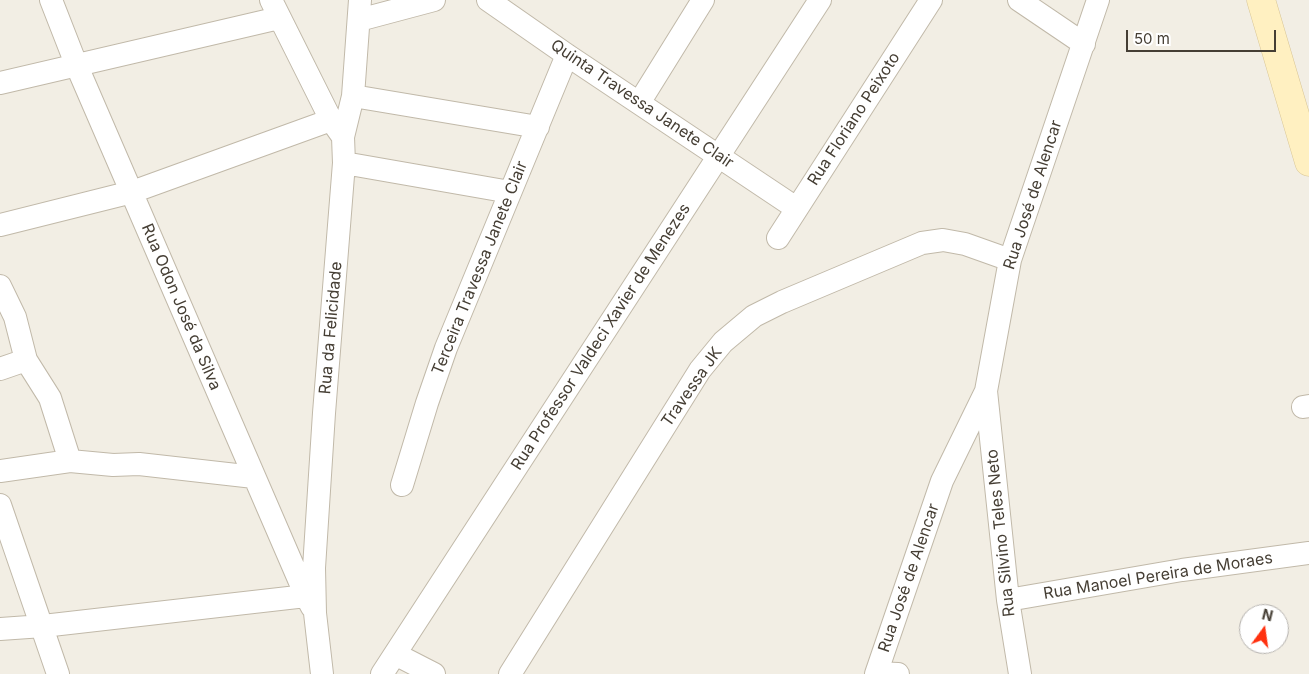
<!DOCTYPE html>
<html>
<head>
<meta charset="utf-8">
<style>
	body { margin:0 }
	#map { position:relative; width:1309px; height:674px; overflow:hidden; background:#f2eee4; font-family:Inter,sans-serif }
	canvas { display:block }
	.north { position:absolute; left:1239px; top:604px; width:50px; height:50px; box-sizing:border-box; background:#fff; border:1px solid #b5b2ae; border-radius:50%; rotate:14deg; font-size:14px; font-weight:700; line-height:20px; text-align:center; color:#453e34 }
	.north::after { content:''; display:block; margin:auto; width:18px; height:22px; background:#ff310f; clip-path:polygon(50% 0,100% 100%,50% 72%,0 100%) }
	.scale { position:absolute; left:1126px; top:30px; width:150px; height:22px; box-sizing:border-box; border:2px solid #453e34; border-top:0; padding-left:6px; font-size:15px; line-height:18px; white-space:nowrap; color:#453e34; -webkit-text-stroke:4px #fff; paint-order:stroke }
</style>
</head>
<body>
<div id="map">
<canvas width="1309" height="674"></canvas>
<div class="north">N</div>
<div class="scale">50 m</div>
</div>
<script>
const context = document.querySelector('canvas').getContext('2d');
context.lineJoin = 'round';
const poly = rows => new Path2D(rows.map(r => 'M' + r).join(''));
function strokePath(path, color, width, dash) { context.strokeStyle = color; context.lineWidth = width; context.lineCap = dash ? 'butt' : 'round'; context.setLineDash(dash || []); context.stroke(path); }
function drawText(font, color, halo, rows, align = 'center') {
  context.font = font + ' Inter,sans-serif'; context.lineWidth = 4; context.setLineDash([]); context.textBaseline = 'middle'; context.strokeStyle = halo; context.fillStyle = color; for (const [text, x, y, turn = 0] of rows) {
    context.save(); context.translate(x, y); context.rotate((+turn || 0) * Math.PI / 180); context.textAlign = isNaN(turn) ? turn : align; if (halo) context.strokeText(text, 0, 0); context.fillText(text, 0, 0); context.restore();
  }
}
const street = poly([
	[51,0,76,64,306,596,312,607],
	[271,0,331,120,343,137,344,163,324,413,314,568,315,613,322,674],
	[488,0,567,55,796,208],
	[1019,0,1084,44],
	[359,20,434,0],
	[0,83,279,18],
	[353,96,538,127],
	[639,103,703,0],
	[343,137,353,96,360,0],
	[344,163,510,192],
	[0,225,132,192,331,120],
	[778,238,931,0],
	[0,286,15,317,26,360,50,398,70,461],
	[0,369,26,360],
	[986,391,1008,600,1020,674],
	[1303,407,1309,406],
	[0,471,70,461,113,465,139,464,254,477],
	[402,485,427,403,446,348,567,55],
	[0,505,58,674],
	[1008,600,1182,570,1309,553],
	[0,629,43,626,306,596],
	[395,654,434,674],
	[877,673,898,674],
	[382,674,820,0],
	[510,674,700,370,723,342,754,316,782,302,922,243,943,240,965,244,1010,260],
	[876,674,942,481,986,391,1010,260,1098,0]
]);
const secondary = poly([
	[1261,0,1309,162]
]);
strokePath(street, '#c1b9a9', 24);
strokePath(secondary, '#d7c494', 29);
strokePath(street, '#fff', 22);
strokePath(secondary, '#fff0c1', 28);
drawText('16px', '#453e34', '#fff', [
	["Quinta Travessa Janete Clair",642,104,34],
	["Rua Floriano Peixoto",854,119,-57],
	["Rua José de Alencar",1033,195,-72],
	["Terceira Travessa Janete Clair",480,268,-68],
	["Rua Odon José da Silva",181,307,67],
	["Rua da Felicidade",331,328,-85],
	["Rua Professor Valdeci Xavier de Menezes",601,337,-57],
	["Travessa JK",692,387,-55],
	["Rua Silvino Teles Neto",1001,533,-96],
	["Rua Manoel Pereira de Moraes",1158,576,-9],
	["Rua José de Alencar",909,578,-71]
]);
</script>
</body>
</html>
